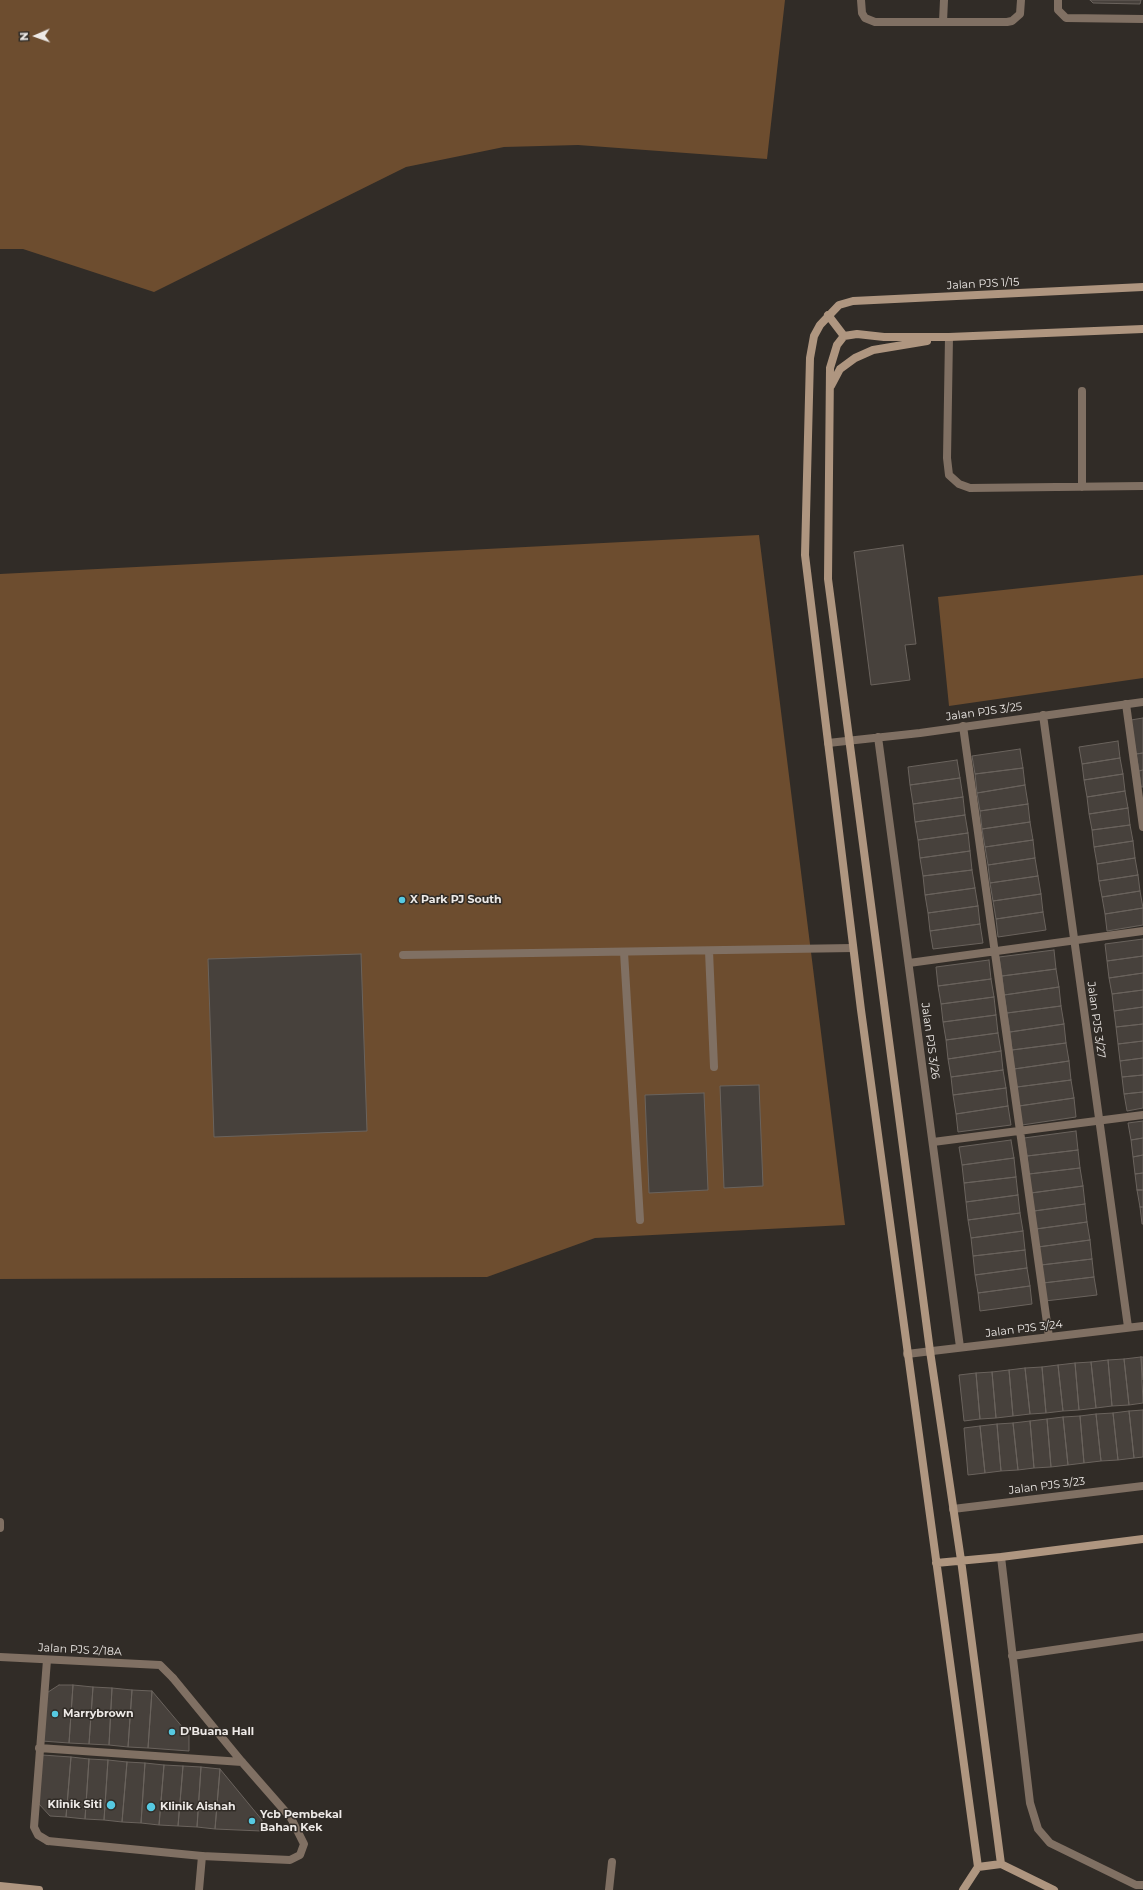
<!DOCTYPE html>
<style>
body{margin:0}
#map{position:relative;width:1143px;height:1890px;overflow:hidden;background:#312c27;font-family:Montserrat,sans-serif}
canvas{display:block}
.north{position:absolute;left:16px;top:16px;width:40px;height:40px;-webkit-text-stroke:3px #312c27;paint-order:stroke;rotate:268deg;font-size:11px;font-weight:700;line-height:16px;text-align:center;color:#ede9e6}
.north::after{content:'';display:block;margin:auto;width:14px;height:18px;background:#ede9e6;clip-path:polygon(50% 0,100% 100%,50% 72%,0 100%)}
</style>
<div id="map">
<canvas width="1143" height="1890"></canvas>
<div class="north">N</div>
</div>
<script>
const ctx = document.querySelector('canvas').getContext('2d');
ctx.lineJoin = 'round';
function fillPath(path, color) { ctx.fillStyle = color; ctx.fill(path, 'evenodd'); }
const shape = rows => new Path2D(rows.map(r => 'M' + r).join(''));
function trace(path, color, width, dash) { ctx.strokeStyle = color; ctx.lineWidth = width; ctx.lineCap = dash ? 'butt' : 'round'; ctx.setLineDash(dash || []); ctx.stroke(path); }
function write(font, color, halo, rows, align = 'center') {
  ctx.font = font + ' Montserrat,sans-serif'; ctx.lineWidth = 3; ctx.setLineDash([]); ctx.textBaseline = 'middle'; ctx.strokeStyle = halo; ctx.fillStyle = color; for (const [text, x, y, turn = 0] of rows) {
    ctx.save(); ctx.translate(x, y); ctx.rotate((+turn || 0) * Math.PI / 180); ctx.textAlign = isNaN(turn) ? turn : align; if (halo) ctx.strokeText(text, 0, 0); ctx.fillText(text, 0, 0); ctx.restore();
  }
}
fillPath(shape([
 [0,0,785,0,767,159,578,145,504,147,406,167,154,292,23,249,0,249],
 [759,535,845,1225,595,1238,487,1277,0,1279,0,574],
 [1143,575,1143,678,949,706,938,597]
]), '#6d4d2f');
const building = shape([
 [1090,0,1141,0,1140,4,1093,3,1090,0],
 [903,545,916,644,905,645,910,680,871,685,854,552,903,545],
 [1143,718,1143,753,1136,754,1131,720,1143,718],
 [1118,741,1120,758,1082,764,1079,747,1118,741],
 [1020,749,1023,768,975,774,972,756,1020,749],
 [1143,753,1143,770,1139,771,1136,754,1143,753],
 [1120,758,1123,774,1084,780,1082,764,1120,758],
 [957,760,960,778,910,785,908,767,957,760],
 [1023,768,1025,785,977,793,975,774,1023,768],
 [1143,770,1143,787,1141,787,1139,771,1143,770],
 [1123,774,1125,791,1087,797,1084,780,1123,774],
 [960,778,963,797,913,804,910,785,960,778],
 [1025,785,1028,804,980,811,977,793,1025,785],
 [1125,791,1128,808,1089,814,1087,797,1125,791],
 [963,797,965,815,915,822,913,804,963,797],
 [1028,804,1030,822,982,829,980,811,1028,804],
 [1128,808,1130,825,1092,830,1089,814,1128,808],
 [965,815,968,833,918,840,915,822,965,815],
 [1030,822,1033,840,985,847,982,829,1030,822],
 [1130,825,1133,841,1094,847,1092,830,1130,825],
 [968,833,970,851,920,858,918,840,968,833],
 [1033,840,1035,858,988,865,985,847,1033,840],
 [1133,841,1135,858,1097,864,1094,847,1133,841],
 [970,851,972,870,923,876,920,858,970,851],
 [1035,858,1038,876,990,883,988,865,1035,858],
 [1135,858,1138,875,1099,881,1097,864,1135,858],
 [972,870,975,888,925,895,923,876,972,870],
 [1138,875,1140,891,1102,897,1099,881,1138,875],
 [1038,876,1041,894,993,901,990,883,1038,876],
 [975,888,978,906,928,913,925,895,975,888],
 [1140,891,1143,908,1105,914,1102,897,1140,891],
 [1041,894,1043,912,996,919,993,901,1041,894],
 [978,906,980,924,930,931,928,913,978,906],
 [1143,908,1143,925,1107,931,1105,914,1143,908],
 [1043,912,1046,930,998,937,996,919,1043,912],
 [980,924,983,943,933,949,930,931,980,924],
 [1143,939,1143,956,1107,961,1105,944,1143,939],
 [1054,950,1056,969,1002,976,999,957,1054,950],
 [361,954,367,1131,214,1137,208,959,361,954],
 [1143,956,1143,973,1109,978,1107,961,1143,956],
 [989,960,991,979,938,986,936,967,989,960],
 [1056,969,1059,987,1004,995,1002,976,1056,969],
 [1143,973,1143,990,1112,994,1109,978,1143,973],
 [991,979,994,997,941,1004,938,986,991,979],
 [1059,987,1061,1006,1007,1013,1004,995,1059,987],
 [1143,990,1143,1007,1114,1011,1112,994,1143,990],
 [994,997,996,1015,943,1022,941,1004,994,997],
 [1061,1006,1064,1024,1010,1032,1007,1013,1061,1006],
 [1143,1007,1143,1024,1116,1027,1114,1011,1143,1007],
 [996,1015,998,1033,946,1040,943,1022,996,1015],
 [1064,1024,1066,1043,1012,1050,1010,1032,1064,1024],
 [1143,1024,1143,1041,1118,1044,1116,1027,1143,1024],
 [998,1033,1001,1051,948,1059,946,1040,998,1033],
 [1143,1041,1143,1058,1120,1061,1118,1044,1143,1041],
 [1066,1043,1069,1061,1014,1069,1012,1050,1066,1043],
 [1001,1051,1003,1070,951,1077,948,1059,1001,1051],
 [1143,1058,1143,1075,1122,1077,1120,1061,1143,1058],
 [1069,1061,1071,1080,1017,1087,1014,1069,1069,1061],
 [1003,1070,1006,1088,953,1095,951,1077,1003,1070],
 [1143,1075,1143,1092,1124,1094,1122,1077,1143,1075],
 [1071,1080,1074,1098,1019,1106,1017,1087,1071,1080],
 [759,1085,763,1186,724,1188,720,1086,759,1085],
 [1006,1088,1008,1106,956,1114,953,1095,1006,1088],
 [1143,1092,1143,1108,1127,1111,1124,1094,1143,1092],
 [704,1093,708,1190,649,1193,645,1095,704,1093],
 [1074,1098,1076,1117,1022,1125,1019,1106,1074,1098],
 [1008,1106,1011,1125,958,1132,956,1114,1008,1106],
 [1143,1121,1143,1138,1131,1140,1128,1123,1143,1121],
 [1076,1131,1078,1150,1027,1156,1024,1138,1076,1131],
 [1143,1138,1143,1155,1133,1157,1131,1140,1143,1138],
 [1011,1140,1014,1158,962,1165,959,1147,1011,1140],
 [1078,1150,1080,1168,1029,1174,1027,1156,1078,1150],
 [1143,1155,1143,1173,1135,1174,1133,1157,1143,1155],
 [1014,1158,1016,1177,964,1183,962,1165,1014,1158],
 [1080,1168,1083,1186,1031,1193,1029,1174,1080,1168],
 [1143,1173,1143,1190,1137,1190,1135,1174,1143,1173],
 [1016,1177,1018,1195,966,1202,964,1183,1016,1177],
 [1083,1186,1085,1204,1034,1211,1031,1193,1083,1186],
 [1137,1190,1143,1190,1143,1207,1140,1207,1137,1190],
 [1018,1195,1020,1213,968,1220,966,1202,1018,1195],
 [1085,1204,1087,1222,1036,1229,1034,1211,1085,1204],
 [1140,1207,1143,1207,1143,1224,1142,1224,1140,1207],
 [1020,1213,1023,1231,971,1238,968,1220,1020,1213],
 [1087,1222,1090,1240,1038,1247,1036,1229,1087,1222],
 [1023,1231,1025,1250,973,1256,971,1238,1023,1231],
 [1090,1240,1092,1259,1041,1265,1038,1247,1090,1240],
 [1025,1250,1027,1268,975,1275,973,1256,1025,1250],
 [1092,1259,1094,1277,1043,1283,1041,1265,1092,1259],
 [1027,1268,1030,1286,978,1293,975,1275,1027,1268],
 [1094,1277,1097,1295,1045,1301,1043,1283,1094,1277],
 [1030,1286,1032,1304,980,1311,978,1293,1030,1286],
 [1141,1357,1143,1403,1129,1405,1124,1359,1141,1357],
 [1141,1357,1143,1357,1143,1380,1141,1357],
 [1124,1359,1129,1405,1112,1406,1108,1360,1124,1359],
 [1108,1360,1112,1406,1096,1408,1091,1362,1108,1360],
 [1091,1362,1096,1408,1079,1410,1075,1363,1091,1362],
 [1075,1363,1079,1410,1063,1411,1058,1365,1075,1363],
 [1058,1365,1063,1411,1046,1413,1042,1367,1058,1365],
 [1042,1367,1046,1413,1030,1414,1025,1368,1042,1367],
 [1025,1368,1030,1414,1013,1416,1009,1370,1025,1368],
 [1009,1370,1013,1416,996,1418,992,1372,1009,1370],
 [992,1372,996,1418,980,1419,976,1373,992,1372],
 [976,1373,980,1419,964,1421,959,1375,976,1373],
 [1143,1410,1143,1457,1134,1458,1129,1411,1143,1410],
 [1129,1411,1134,1458,1118,1460,1113,1413,1129,1411],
 [1113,1413,1118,1460,1101,1461,1096,1414,1113,1413],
 [1096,1414,1101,1461,1084,1463,1080,1416,1096,1414],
 [1080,1416,1084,1463,1068,1465,1063,1417,1080,1416],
 [1063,1417,1068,1465,1051,1467,1047,1419,1063,1417],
 [1047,1419,1051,1467,1034,1468,1030,1421,1047,1419],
 [1030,1421,1034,1468,1018,1470,1013,1423,1030,1421],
 [1013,1423,1018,1470,1001,1471,997,1424,1013,1423],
 [997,1424,1001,1471,985,1473,980,1426,997,1424],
 [980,1426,985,1473,968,1475,964,1428,980,1426],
 [59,1685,73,1685,69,1743,42,1741,45,1694,59,1685],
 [73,1685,93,1687,89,1744,69,1743,73,1685],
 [93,1687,112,1688,109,1745,89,1744,93,1687],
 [112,1688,132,1690,128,1747,109,1745,112,1688],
 [132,1690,152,1691,148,1748,128,1747,132,1690],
 [152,1691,189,1735,189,1751,148,1748,152,1691],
 [42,1755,71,1757,66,1817,50,1816,38,1803,42,1755],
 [71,1757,89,1759,85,1819,66,1817,71,1757],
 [89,1759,108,1760,104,1820,85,1819,89,1759],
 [108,1760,127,1762,122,1822,104,1820,108,1760],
 [127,1762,145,1763,141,1823,122,1822,127,1762],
 [145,1763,164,1765,159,1825,141,1823,145,1763],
 [164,1765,183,1766,178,1826,159,1825,164,1765],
 [183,1766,201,1767,197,1827,178,1826,183,1766],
 [201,1767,220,1769,215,1829,197,1827,201,1767],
 [220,1769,262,1820,261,1831,215,1829,220,1769]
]);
fillPath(building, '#47413c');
trace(building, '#6a635d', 1);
trace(shape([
 [943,22,944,0],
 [1126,704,1143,827],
 [963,726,1049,1337],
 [709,951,714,1067],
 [624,952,640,1220],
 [403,955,853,948],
 [909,963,1143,931],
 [933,1142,1143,1115],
 [0,1522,0,1528],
 [1001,1557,1030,1803,1038,1829,1050,1843,1136,1885,1143,1885],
 [1012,1656,1143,1637],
 [47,1660,34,1827,38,1835,48,1841],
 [173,1678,242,1762,291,1818],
 [39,1748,242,1762],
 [199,1890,202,1856]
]), '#807063', 8);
trace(shape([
 [861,0,862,13,865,18,875,22,1007,22,1012,21,1020,14,1021,0],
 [1058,0,1058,10,1066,18,1143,19],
 [949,337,947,458,949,475,959,484,970,488,1143,486],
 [1082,391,1082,487],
 [1043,715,1128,1327],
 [878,737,960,1347],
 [828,743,920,733,1143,702],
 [907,1354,1143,1326],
 [953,1509,1143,1486],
 [0,1657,160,1665,173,1678],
 [48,1841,202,1856,290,1860,300,1855,304,1844,291,1818],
 [609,1890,612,1862]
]), '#807063', 8);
trace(shape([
 [828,315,844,336],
 [831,386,840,369,855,358,873,350,927,341],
 [936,1563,1001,1557,1143,1539],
 [1001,1864,961,1560,930,1351,828,579,830,368,837,345,844,336,857,334,884,337,949,337,1143,329],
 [978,1867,861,1010,805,555,810,358,814,336,820,325,839,305,853,301,1143,287],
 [0,1886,39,1890],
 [963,1890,978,1867,1001,1864,1054,1890]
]), '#af9680', 8);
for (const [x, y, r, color] of [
 [402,900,4,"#56c9e1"],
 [55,1714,4,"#56c9e1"],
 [172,1732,4,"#56c9e1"],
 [111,1805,5,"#56c9e1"],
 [151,1807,5,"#56c9e1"],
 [252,1821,4,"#56c9e1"]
]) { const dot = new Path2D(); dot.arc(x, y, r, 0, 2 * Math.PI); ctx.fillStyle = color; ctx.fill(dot); trace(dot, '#312c27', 1.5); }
write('11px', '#ede9e6', '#312c27', [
 ["Jalan PJS 1/15",983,284,-3],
 ["Jalan PJS 3/25",984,712,-8],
 ["Jalan PJS 3/27",1096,1020,82],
 ["Jalan PJS 3/26",930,1041,82],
 ["Jalan PJS 3/24",1024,1329,-7],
 ["Jalan PJS 3/23",1047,1486,-7],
 ["Jalan PJS 2/18A",80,1650,3]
]);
write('bold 11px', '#ede9e6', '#312c27', [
 ["X Park PJ South",410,900],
 ["Marrybrown",63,1714],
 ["D'Buana Hall",180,1732],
 ["Klinik Siti",102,1805,"right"],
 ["Klinik Aishah",160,1807],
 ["Ycb Pembekal",260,1815],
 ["Bahan Kek",260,1828]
], 'left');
</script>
